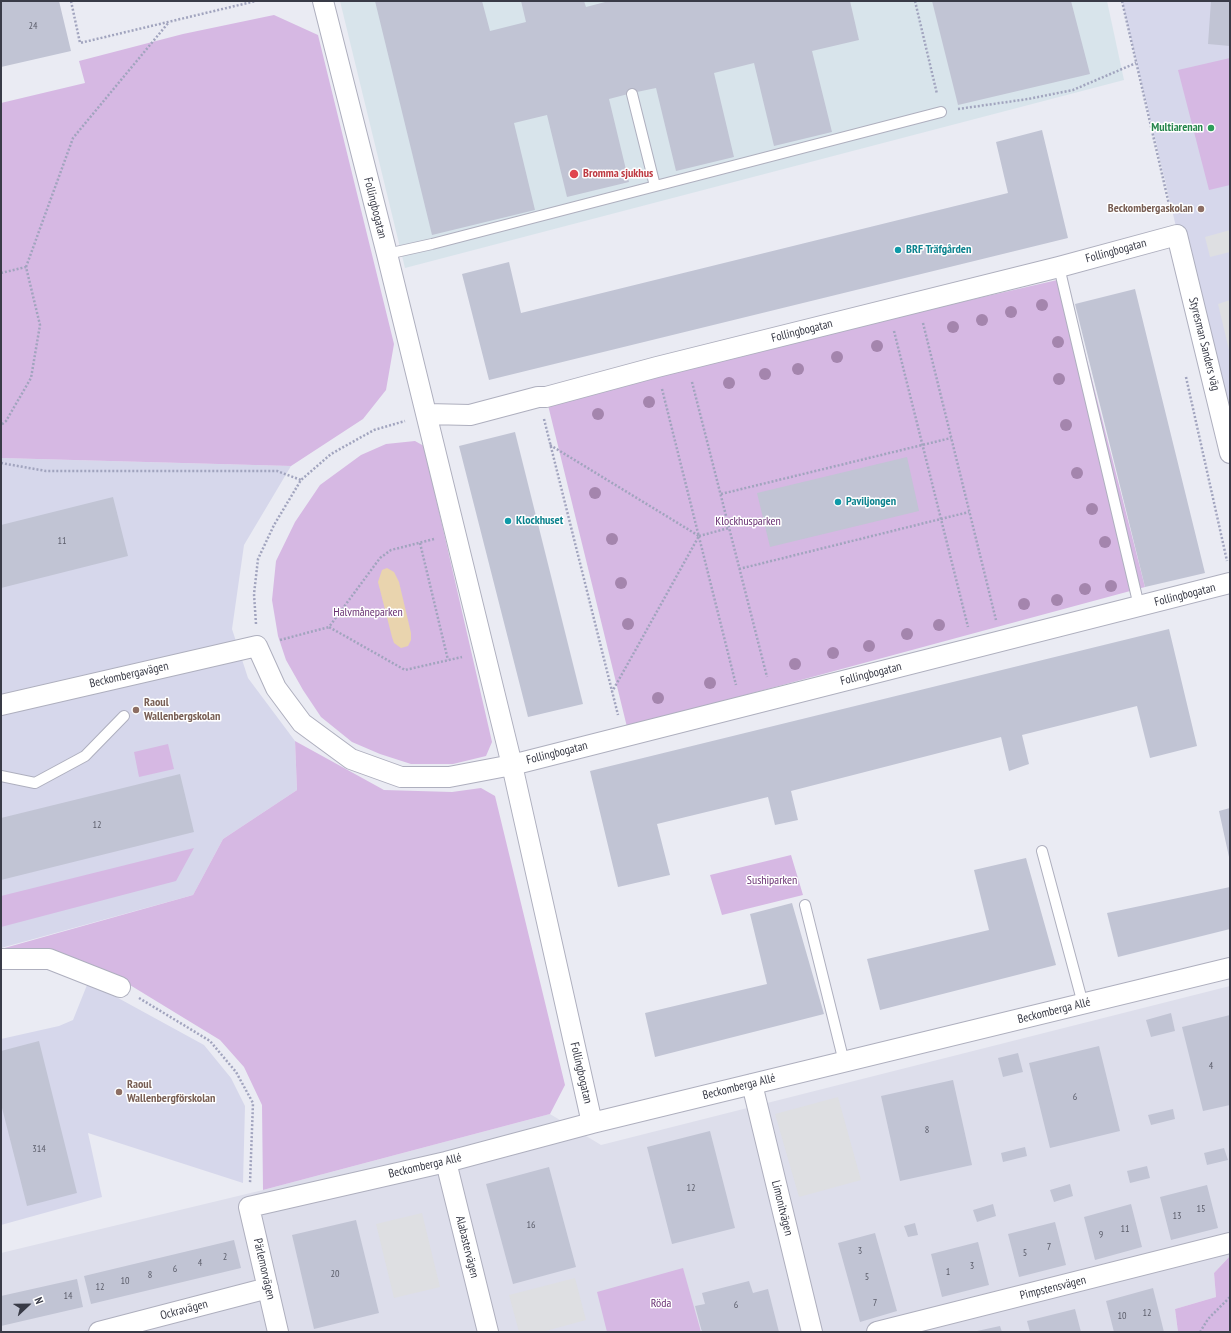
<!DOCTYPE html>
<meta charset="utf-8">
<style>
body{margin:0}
#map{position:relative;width:1231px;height:1333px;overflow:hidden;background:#eaebf3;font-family:"PT Sans Narrow",sans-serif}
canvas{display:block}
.frame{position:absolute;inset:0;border:2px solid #393b47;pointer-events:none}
.north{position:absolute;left:8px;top:1285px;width:40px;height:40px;-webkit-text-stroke:3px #fff;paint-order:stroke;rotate:68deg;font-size:11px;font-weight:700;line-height:16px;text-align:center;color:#393b47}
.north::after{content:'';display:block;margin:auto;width:14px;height:18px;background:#393b47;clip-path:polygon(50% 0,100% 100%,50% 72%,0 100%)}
</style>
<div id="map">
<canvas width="1231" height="1333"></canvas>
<div class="frame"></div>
<div class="north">N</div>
</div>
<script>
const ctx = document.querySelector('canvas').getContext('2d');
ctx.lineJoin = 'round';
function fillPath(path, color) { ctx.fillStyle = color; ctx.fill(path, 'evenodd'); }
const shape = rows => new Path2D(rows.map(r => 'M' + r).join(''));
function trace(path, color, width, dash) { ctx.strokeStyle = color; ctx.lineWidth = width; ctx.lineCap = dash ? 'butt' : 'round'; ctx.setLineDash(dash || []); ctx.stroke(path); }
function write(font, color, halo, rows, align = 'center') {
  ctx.font = font + ' "PT Sans Narrow",sans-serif'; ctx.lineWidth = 3; ctx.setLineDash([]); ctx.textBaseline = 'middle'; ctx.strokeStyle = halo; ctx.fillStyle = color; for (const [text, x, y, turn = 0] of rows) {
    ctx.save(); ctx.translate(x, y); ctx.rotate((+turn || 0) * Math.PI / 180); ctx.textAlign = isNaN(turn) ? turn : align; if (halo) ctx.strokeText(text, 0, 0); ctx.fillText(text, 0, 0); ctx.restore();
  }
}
fillPath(shape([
 [1230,986,1230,1256,1214,1273,1216,1297,1175,1309,1178,1332,1,1332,1,1253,263,1190,550,1114,601,1145]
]), '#dddeeb');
fillPath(shape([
 [1122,1,1230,1,1230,417,1222,419],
 [1,458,291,466,244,545,232,629,248,678,295,741,297,790,223,839,193,895,1,948],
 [87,985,98,987,204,1045,231,1078,245,1106,243,1183,88,1133,102,1197,1,1225,1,1039,59,1026,73,1020]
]), '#d6d7eb');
fillPath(shape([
 [340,1,1107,1,1124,80,405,268]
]), '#d8e4eb');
fillPath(shape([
 [274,15,318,35,394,344,386,390,363,419,291,466,1,458,1,103,85,83,79,61,183,34],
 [1230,58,1230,185,1209,190,1178,70],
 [1066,278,1145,587,627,727,546,397],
 [415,441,424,446,492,742,486,756,453,764,411,764,380,754,352,742,321,717,303,690,286,660,278,636,272,600,276,561,295,522,320,485,361,455,386,444],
 [295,741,384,790,452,792,481,788,495,796,565,1085,550,1114,263,1190,262,1105,244,1067,220,1040,125,982,49,951,1,949,193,895,223,839,297,790],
 [168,744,174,769,139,777,134,752],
 [194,848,176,881,1,927,1,896],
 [791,855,803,895,722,915,710,875],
 [1230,1256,1230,1332,1178,1332,1175,1309,1216,1297,1214,1273],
 [683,1268,701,1332,607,1332,597,1292]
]), '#d6b8e3');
fillPath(shape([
 [1230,230,1230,252,1210,257,1205,237],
 [1230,300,1230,354,1218,304],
 [838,1097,861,1180,799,1197,775,1114],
 [422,1213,440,1287,394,1298,376,1224],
 [575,1278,586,1320,542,1332,519,1332,509,1295]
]), '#dedfe2');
fillPath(shape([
 [387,568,394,572,399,582,411,633,411,640,408,646,401,648,394,643,392,637,378,582,382,570]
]), '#e9d4ae');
fillPath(shape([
 [1,1,59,1,71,51,1,67],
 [375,1,482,1,490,31,526,22,521,1,584,1,586,7,609,1,850,1,859,40,812,51,832,132,774,146,754,63,714,73,734,157,676,171,656,88,632,93,609,99,629,182,567,197,547,115,514,123,535,210,432,235],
 [932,1,1071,1,1090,74,958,105],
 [1211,1,1230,1,1230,46,1208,44],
 [1042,130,1068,238,489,380,462,274,509,262,521,313,1008,193,996,142],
 [1135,289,1205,573,1145,587,1075,304],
 [515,432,583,704,528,717,459,446],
 [907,457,919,511,770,547,757,493],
 [113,497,128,556,1,588,1,525],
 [1169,629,1197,746,1150,758,1137,706,1022,735,1029,764,1009,771,1001,737,791,791,798,820,775,825,768,797,657,824,670,875,618,887,590,771],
 [180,774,194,832,1,880,1,818],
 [1230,808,1230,857,1229,857,1219,811],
 [1026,858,1056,965,880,1010,867,959,989,930,974,870],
 [1230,887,1230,929,1118,957,1107,913],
 [792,903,824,1014,655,1057,645,1013,767,984,750,914],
 [1171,1013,1175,1031,1151,1037,1146,1020],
 [1230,1015,1230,1105,1203,1111,1182,1027],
 [39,1041,77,1193,27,1206,1,1104,1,1051],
 [1099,1046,1120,1131,1050,1148,1029,1063],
 [1018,1053,1023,1072,1003,1077,998,1058],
 [953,1080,972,1165,900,1181,881,1096],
 [1173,1109,1175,1119,1151,1125,1148,1115],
 [710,1131,735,1228,672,1244,647,1147],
 [1025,1147,1027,1156,1003,1162,1001,1153],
 [1224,1148,1228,1160,1207,1165,1204,1153],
 [1147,1166,1150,1178,1130,1183,1127,1171],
 [549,1167,576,1267,513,1284,486,1184],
 [1070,1184,1073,1196,1054,1202,1050,1190],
 [1207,1185,1218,1228,1171,1240,1160,1197],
 [993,1204,996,1216,977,1222,973,1210],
 [1131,1204,1142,1247,1095,1260,1084,1217],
 [356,1220,379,1313,314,1329,292,1235],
 [1055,1222,1066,1265,1019,1277,1008,1234],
 [915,1223,918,1235,908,1237,904,1226],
 [875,1233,897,1311,860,1322,838,1243],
 [234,1240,241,1268,91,1304,84,1276],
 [978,1242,989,1285,942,1297,931,1254],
 [77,1279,83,1307,1,1326,1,1296],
 [749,1281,753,1293,768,1289,779,1332,702,1332,695,1306,705,1304,702,1293],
 [1153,1288,1164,1332,1114,1332,1106,1301],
 [1075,1309,1081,1332,1030,1332,1027,1321],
 [1000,1326,1002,1332,977,1332,977,1331]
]), '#c1c4d4');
const lane = shape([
 [632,94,655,186],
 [387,254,432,244,941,112],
 [1059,267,1139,606],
 [1,776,35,783,85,756,124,716],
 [1042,851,1083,1004],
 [805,905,844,1062]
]);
const street = shape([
 [323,1,387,254,512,765,592,1123],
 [427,414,470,415,538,397,546,397,657,367,1059,267,1177,235,1230,453],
 [1,705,257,646,276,688,302,723,351,759,401,777,449,777,512,765,1230,583],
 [1,959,49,959,120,987],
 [752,1084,812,1332],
 [446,1162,488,1332],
 [99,1332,268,1288],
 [278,1332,249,1207,446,1162,592,1123,1230,968],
 [877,1332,1230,1243]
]);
trace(lane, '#aeafbe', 12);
trace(street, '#aeafbe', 22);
trace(shape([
 [71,1,80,43,256,1],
 [915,1,937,94],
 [1122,1,1171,213],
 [958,109,1028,99,1073,90,1136,63],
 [26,267,73,138,169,22],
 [1,273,26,267,40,325,31,378,6,421,1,425],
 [923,323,996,620],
 [894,331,968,627],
 [1186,377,1227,561],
 [692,382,767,677],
 [662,389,736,685],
 [544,419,618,715],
 [550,445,699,536,612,692],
 [1,463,46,471,277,471,301,480],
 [721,494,951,438],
 [699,536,729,528],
 [434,539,391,550,380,558,329,627,405,670,462,657],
 [420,543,448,660],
 [739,569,969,512],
 [256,624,254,594,258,559,274,525,301,480,331,454,374,430,405,421],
 [280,640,329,627],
 [139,998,210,1041,236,1072,253,1103,250,1183],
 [1200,1332,1208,1319,1230,1297]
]), '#a1a4be', 2.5, [2, 2]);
trace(lane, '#fff', 10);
trace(street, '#fff', 20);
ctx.fillStyle = '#a485ad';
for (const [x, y] of [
 [1042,305],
 [1011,312],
 [982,320],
 [953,327],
 [1058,342],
 [877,346],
 [837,357],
 [798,369],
 [765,374],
 [1059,379],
 [729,383],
 [649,402],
 [598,414],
 [1066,425],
 [1077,473],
 [595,493],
 [1092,509],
 [612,539],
 [1105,542],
 [621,583],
 [1111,586],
 [1085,589],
 [1057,600],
 [1024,604],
 [628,624],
 [939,625],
 [907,634],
 [869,646],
 [833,653],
 [795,664],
 [710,683],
 [658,698]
]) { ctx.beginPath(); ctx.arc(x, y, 6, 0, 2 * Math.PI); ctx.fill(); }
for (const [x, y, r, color] of [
 [1211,128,4,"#2e9e5b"],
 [574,174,5,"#e0444e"],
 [1201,209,4,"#8d6e63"],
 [898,250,4,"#0f9aa8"],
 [838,502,4,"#0f9aa8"],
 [508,521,4,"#0f9aa8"],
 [136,710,4,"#8d6e63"],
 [119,1092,4,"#8d6e63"]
]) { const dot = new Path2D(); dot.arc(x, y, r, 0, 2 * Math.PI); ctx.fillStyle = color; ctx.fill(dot); trace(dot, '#fff', 1.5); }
write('10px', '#5b5d6a', null, [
 ["24",33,26],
 ["11",62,541],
 ["12",97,825],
 ["4",1211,1066],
 ["6",1075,1097],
 ["8",927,1130],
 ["314",39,1149],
 ["12",691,1188],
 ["15",1201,1209],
 ["13",1177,1216],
 ["16",531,1225],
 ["11",1125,1229],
 ["9",1101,1235],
 ["7",1049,1247],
 ["3",860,1251],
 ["5",1025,1253],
 ["2",225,1257],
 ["4",200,1263],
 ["3",972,1266],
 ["6",175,1269],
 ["1",948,1272],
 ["20",335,1274],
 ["8",150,1275],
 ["5",867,1277],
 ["10",125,1281],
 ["12",100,1287],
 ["14",68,1296],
 ["7",875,1303],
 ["6",736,1305],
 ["12",1147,1313],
 ["10",1122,1316]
]);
write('bold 12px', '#27864d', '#fff', [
 ["Multiarenan",1203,128]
], 'right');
write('bold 12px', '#be3a42', '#fff', [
 ["Bromma sjukhus",583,174]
], 'left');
write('12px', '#393b47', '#fff', [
 ["Follingbogatan",375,208,76],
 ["Follingbogatan",1116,251,-15],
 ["Follingbogatan",802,331,-14],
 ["Styresman Sanders väg",1204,344,76],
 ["Follingbogatan",1185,595,-14],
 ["Follingbogatan",871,674,-14],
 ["Beckombergavägen",129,675,-13],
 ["Follingbogatan",557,753,-14],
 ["Beckomberga Allé",1054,1011,-14],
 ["Follingbogatan",581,1073,77],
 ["Beckomberga Allé",739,1087,-14],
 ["Beckomberga Allé",425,1166,-13],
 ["Limonitvägen",782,1208,76],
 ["Alabastervägen",467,1247,76],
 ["Pärlemorvägen",264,1269,77],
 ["Pimpstensvägen",1053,1288,-14],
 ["Ockravägen",184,1310,-15]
]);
write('bold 12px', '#785e54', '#fff', [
 ["Beckombergaskolan",1193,209,"right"],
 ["Raoul",144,703],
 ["Wallenbergskolan",144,717],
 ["Raoul",127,1085],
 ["Wallenbergförskolan",127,1099]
], 'left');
write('bold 12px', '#0d838f', '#fff', [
 ["BRF Träfgården",906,250],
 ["Paviljongen",846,502],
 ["Klockhuset",516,521]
], 'left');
write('12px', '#6a3273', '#fff', [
 ["Klockhusparken",748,522],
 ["Halvmåneparken",368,613],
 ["Sushiparken",772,881],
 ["Röda",661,1304]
]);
</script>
